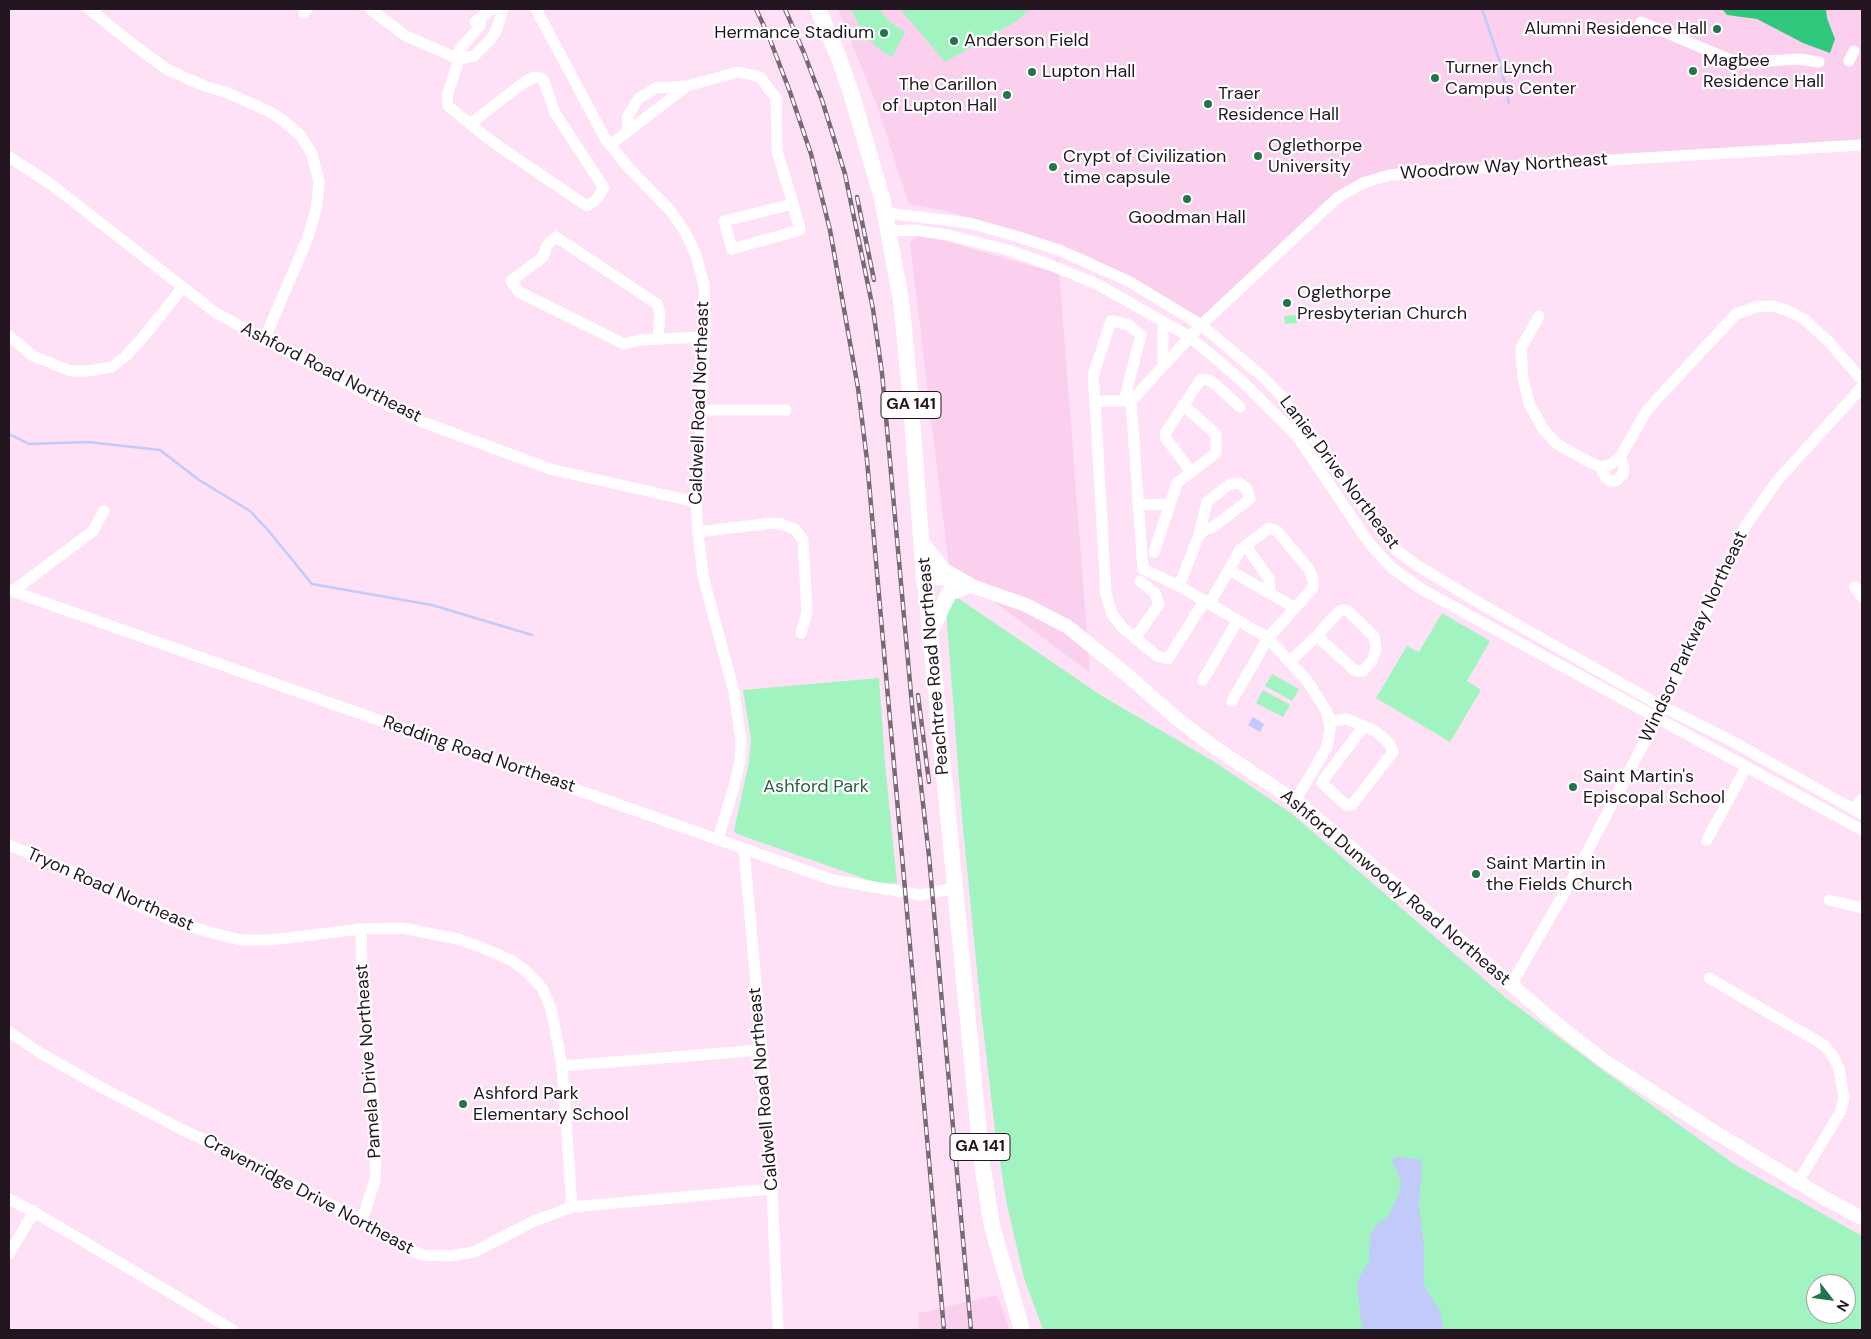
<!DOCTYPE html>
<style>
body{margin:0}
#map{position:relative;width:1871px;height:1339px;overflow:hidden;background:#fee1f6;font-family:"DM Sans",sans-serif}
canvas{display:block}
.frame{position:absolute;inset:0;border:10px solid #231620;pointer-events:none}
.north{position:absolute;left:1806px;top:1274px;width:50px;height:50px;box-sizing:border-box;background:#fff;border:1px solid #a7a2a6;border-radius:50%;rotate:120deg;font-size:14px;font-weight:700;line-height:20px;text-align:center;color:#231620}
.north::after{content:'';display:block;margin:auto;width:18px;height:22px;background:#1e7649;clip-path:polygon(50% 0,100% 100%,50% 72%,0 100%)}
</style>
<div id="map">
<canvas width="1871" height="1339"></canvas>
<div class="frame"></div>
<div class="north">N</div>
</div>
<script>
const ctx = document.querySelector('canvas').getContext('2d');
ctx.lineJoin = 'round';
function fillPath(path, color) { ctx.fillStyle = color; ctx.fill(path, 'evenodd'); }
const shape = rows => new Path2D(rows.map(r => 'M' + r).join(''));
function trace(path, color, width, dash) { ctx.strokeStyle = color; ctx.lineWidth = width; ctx.lineCap = dash ? 'butt' : 'round'; ctx.setLineDash(dash || []); ctx.stroke(path); }
function write(font, color, halo, rows, align = 'center') {
  ctx.font = font + ' "DM Sans",sans-serif'; ctx.lineWidth = 4.5; ctx.setLineDash([]); ctx.textBaseline = 'middle'; ctx.strokeStyle = halo; ctx.fillStyle = color; for (const [text, x, y, turn = 0] of rows) {
    ctx.save(); ctx.translate(x, y); ctx.rotate((+turn || 0) * Math.PI / 180); ctx.textAlign = isNaN(turn) ? turn : align; if (halo) ctx.strokeText(text, 0, 0); ctx.fillText(text, 0, 0); ctx.restore();
  }
}
fillPath(shape([
 [838,9,1862,9,1862,142,1383,171,1367,176,1200,319,1133,278,1084,254,996,225,938,209,909,204,876,103],
 [920,234,1053,272,1058,255,1090,673,949,568,910,243],
 [997,1295,1010,1330,918,1330,919,1313]
]), '#fbd0ef');
fillPath(shape([
 [851,9,879,9,891,23,905,32,892,57,880,50,863,34],
 [900,9,1030,9,1017,21,945,62],
 [1296,315,1297,323,1285,324,1284,316],
 [949,592,1102,696,1213,761,1292,814,1506,998,1600,1068,1734,1164,1862,1236,1862,1330,1043,1330,1024,1278,1007,1205,996,1139,981,1010,962,818,945,597],
 [1816,1284,1846,1284,1846,1314,1816,1314],
 [1442,613,1490,641,1467,681,1481,690,1450,742,1376,698,1407,646,1419,652],
 [1272,674,1299,689,1292,701,1265,686],
 [879,678,885,763,897,883,880,884,737,834,734,831,749,762,751,739,743,690],
 [1263,690,1290,705,1283,717,1256,703]
]), '#a1f4c0');
fillPath(shape([
 [1722,9,1826,9,1827,18,1835,39,1830,53,1803,43,1757,19,1727,15]
]), '#2fc87d');
fillPath(shape([
 [1253,717,1264,724,1260,732,1248,725],
 [1396,1157,1420,1159,1422,1165,1419,1204,1424,1245,1424,1286,1440,1311,1444,1330,1364,1330,1361,1321,1357,1284,1361,1274,1369,1262,1370,1236,1377,1224,1388,1216,1399,1194,1401,1181,1392,1160]
]), '#c1caf9');
trace(shape([
 [1482,9,1499,59,1509,103],
 [9,434,29,444,88,442,160,450,199,480,250,511,267,529,312,584,432,605,532,635]
]), '#c1caf9', 2.5);
trace(shape([
 [89,9,139,49,168,70,207,87,228,93,268,111,280,118,300,135,312,154,319,182,316,210,307,240,264,340],
 [370,9,406,36,459,59,474,56,491,39,496,31,503,9],
 [536,9,606,140,628,167,670,210,685,232,696,255,704,285,706,318,696,502,698,532,703,576,734,692,741,740,740,761,734,787,718,839],
 [304,13,307,9],
 [475,22,492,9],
 [1641,22,1738,63,1799,59,1819,62],
 [1849,61,1854,51],
 [470,124,523,83,535,77,543,79,555,113,604,188,596,200,587,206,494,143,470,124,448,106,447,96,459,59,460,49,480,26,481,18],
 [627,132,628,116,639,98,656,88,687,86,738,72,760,77,776,98,777,151,793,204,800,230,732,249,724,221,793,204],
 [610,145,687,86],
 [9,157,48,182,216,313,364,393,423,422,550,469,696,502],
 [886,213,969,223,1019,237,1059,250,1130,282,1201,325,1263,377,1283,398,1396,550,1415,564,1481,604,1663,707,1728,739,1862,814],
 [889,231,914,230,948,235,1008,250,1048,264,1099,285,1190,337,1241,380,1297,436,1369,543,1392,568,1423,590,1862,830],
 [1539,316,1521,348,1523,378,1529,403,1543,429,1557,444,1587,461,1600,467,1610,465,1620,457,1647,410,1736,314,1756,307,1774,306,1791,312,1804,319,1828,341,1862,380],
 [9,336,33,356,71,371,88,371,112,367,126,356,144,336,183,287],
 [658,339,660,313,657,304,556,237,547,245,543,257,511,281,519,292,624,344,640,340,705,337],
 [1163,366,1163,331,1166,323],
 [1095,401,1106,594,1112,614,1122,627,1135,638,1157,656,1168,659,1205,600],
 [1124,401,1141,335,1127,324,1111,321,1093,376,1095,401,1131,401],
 [700,410,786,410],
 [1600,467,1606,478,1611,481,1616,481,1623,474,1624,468,1620,457],
 [1191,472,1165,437,1166,432,1201,379,1208,380,1214,383,1240,407],
 [1170,504,1177,483,1216,453,1216,434,1183,405],
 [1138,505,1170,504,1154,552],
 [698,532,772,523,782,524,796,530,803,540,807,612,801,633],
 [1246,546,1269,579,1270,593],
 [1229,570,1295,608],
 [1179,586,1199,535,1207,528,1212,528,1250,499,1247,489,1239,483,1230,484,1207,502,1199,535],
 [1855,587,1862,597],
 [9,590,833,880,921,895,955,888],
 [13,591,93,531,104,511],
 [1210,603,1240,550,1269,528,1277,531,1308,568,1313,579,1313,588,1268,638,1232,701],
 [1135,638,1159,604,1155,593,1140,581],
 [1289,662,1314,639,1339,611,1343,610,1348,611,1374,636,1376,649,1372,661,1363,671,1358,671,1354,670,1317,636],
 [1203,680,1238,620],
 [1333,721,1347,719,1361,725,1364,726,1375,731,1389,743,1393,752,1352,805,1346,805,1322,783,1324,779,1364,726],
 [1295,801,1327,747,1330,729,1327,712,1308,682,1268,638,1179,586,1143,569,1131,401,1201,325,1337,198,1363,183,1390,175,1426,171,1862,145],
 [1854,809,1862,799],
 [1707,840,1746,767],
 [9,845,62,867,142,907,179,923,213,933,241,940,270,940,361,929,402,928,458,939,483,948,511,960,527,972,542,988,551,1008,562,1066,572,1207],
 [744,849,762,1050,772,1189,778,1330],
 [1829,900,1862,908],
 [361,929,362,976,376,1124,376,1151,375,1180,362,1221],
 [1709,978,1824,1045,1833,1056,1839,1069,1844,1098,1841,1111,1798,1182],
 [1511,985,1578,869,1663,707,1746,525,1777,481,1862,387],
 [9,1032,42,1054,99,1086,181,1129,247,1160,362,1221,405,1248,423,1255,449,1256,474,1252,534,1221,572,1207,772,1189],
 [562,1066,762,1050],
 [9,1199,34,1212,233,1330],
 [9,1254,34,1212]
]), '#fff', 11);
trace(shape([
 [924,579,944,578,969,585,1026,605,1068,627,1126,674,1175,717,1211,745,1295,801,1315,817,1563,1029,1606,1062,1713,1131,1826,1199,1862,1218]
]), '#fff', 14);
trace(shape([
 [818,9,839,58,852,96,882,198,901,300,910,391,924,579,926,589,982,1164,992,1226,1022,1330],
 [923,545,944,571,969,585],
 [931,630,949,593,969,585]
]), '#fff', 16);
const rail = shape([
 [756,9,769,37,790,92,811,154,830,230,858,388,867,460,944,1330],
 [785,9,804,53,822,100,845,174,873,309,882,373,913,716,929,856,971,1330],
 [857,197,874,280],
 [918,695,929,782]
]);
trace(rail, '#7b6876', 4.5);
trace(rail, '#fff', 2.5, [8]);
for (const [x, y, r, color] of [
 [1717,29,5,"#1e7649"],
 [884,33,5,"#1e7649"],
 [954,41,5,"#1e7649"],
 [1693,71,5,"#1e7649"],
 [1032,72,5,"#1e7649"],
 [1435,78,5,"#1e7649"],
 [1007,95,5,"#1e7649"],
 [1208,104,5,"#1e7649"],
 [1258,156,5,"#1e7649"],
 [1053,167,5,"#1e7649"],
 [1187,199,5,"#1e7649"],
 [1287,303,5,"#1e7649"],
 [1573,787,5,"#1e7649"],
 [1476,874,5,"#1e7649"],
 [463,1104,5,"#1e7649"]
]) { const dot = new Path2D(); dot.arc(x, y, r, 0, 2 * Math.PI); ctx.fillStyle = color; ctx.fill(dot); trace(dot, '#fff', 2); }
for (const [x, y, w] of [
 [911,405,60],
 [980,1147,60]
]) { const box = new Path2D(); box.roundRect(x - w / 2, y - 13.5, w, 27, 4); ctx.fillStyle = '#fff'; ctx.fill(box); trace(box, '#231620', 1); }
write('bold 16px', '#231620', null, [
 ["GA 141",911,405],
 ["GA 141",980,1147]
]);
write('18px', '#231620', '#fff', [
 ["Alumni Residence Hall",1707,29,"right"],
 ["Hermance Stadium",874,33,"right"],
 ["Anderson Field",964,41],
 ["Magbee",1703,61],
 ["Residence Hall",1703,82],
 ["Turner Lynch",1445,68],
 ["Campus Center",1445,89],
 ["Lupton Hall",1042,72],
 ["The Carillon",997,85,"right"],
 ["of Lupton Hall",997,106,"right"],
 ["Traer",1218,94],
 ["Residence Hall",1218,115],
 ["Oglethorpe",1268,146],
 ["University",1268,167],
 ["Crypt of Civilization",1063,157],
 ["time capsule",1063,178],
 ["Goodman Hall",1187,218,"center"],
 ["Oglethorpe",1297,293],
 ["Presbyterian Church",1297,314],
 ["Saint Martin's",1583,777],
 ["Episcopal School",1583,798],
 ["Saint Martin in",1486,864],
 ["the Fields Church",1486,885],
 ["Ashford Park",473,1094],
 ["Elementary School",473,1115]
], 'left');
write('18px', '#231620', '#fff', [
 ["Woodrow Way Northeast",1504,167,-4],
 ["Ashford Road Northeast",331,373,27],
 ["Caldwell Road Northeast",700,403,-88],
 ["Lanier Drive Northeast",1339,473,53],
 ["Windsor Parkway Northeast",1694,637,-65],
 ["Peachtree Road Northeast",934,666,-95],
 ["Redding Road Northeast",479,755,19],
 ["Ashford Dunwoody Road Northeast",1395,888,40],
 ["Tryon Road Northeast",110,890,24],
 ["Pamela Drive Northeast",369,1061,-94],
 ["Caldwell Road Northeast",764,1089,-95],
 ["Cravenridge Drive Northeast",308,1195,28]
]);
write('18px', '#2b6142', '#fff', [
 ["Ashford Park",816,787]
]);
</script>
